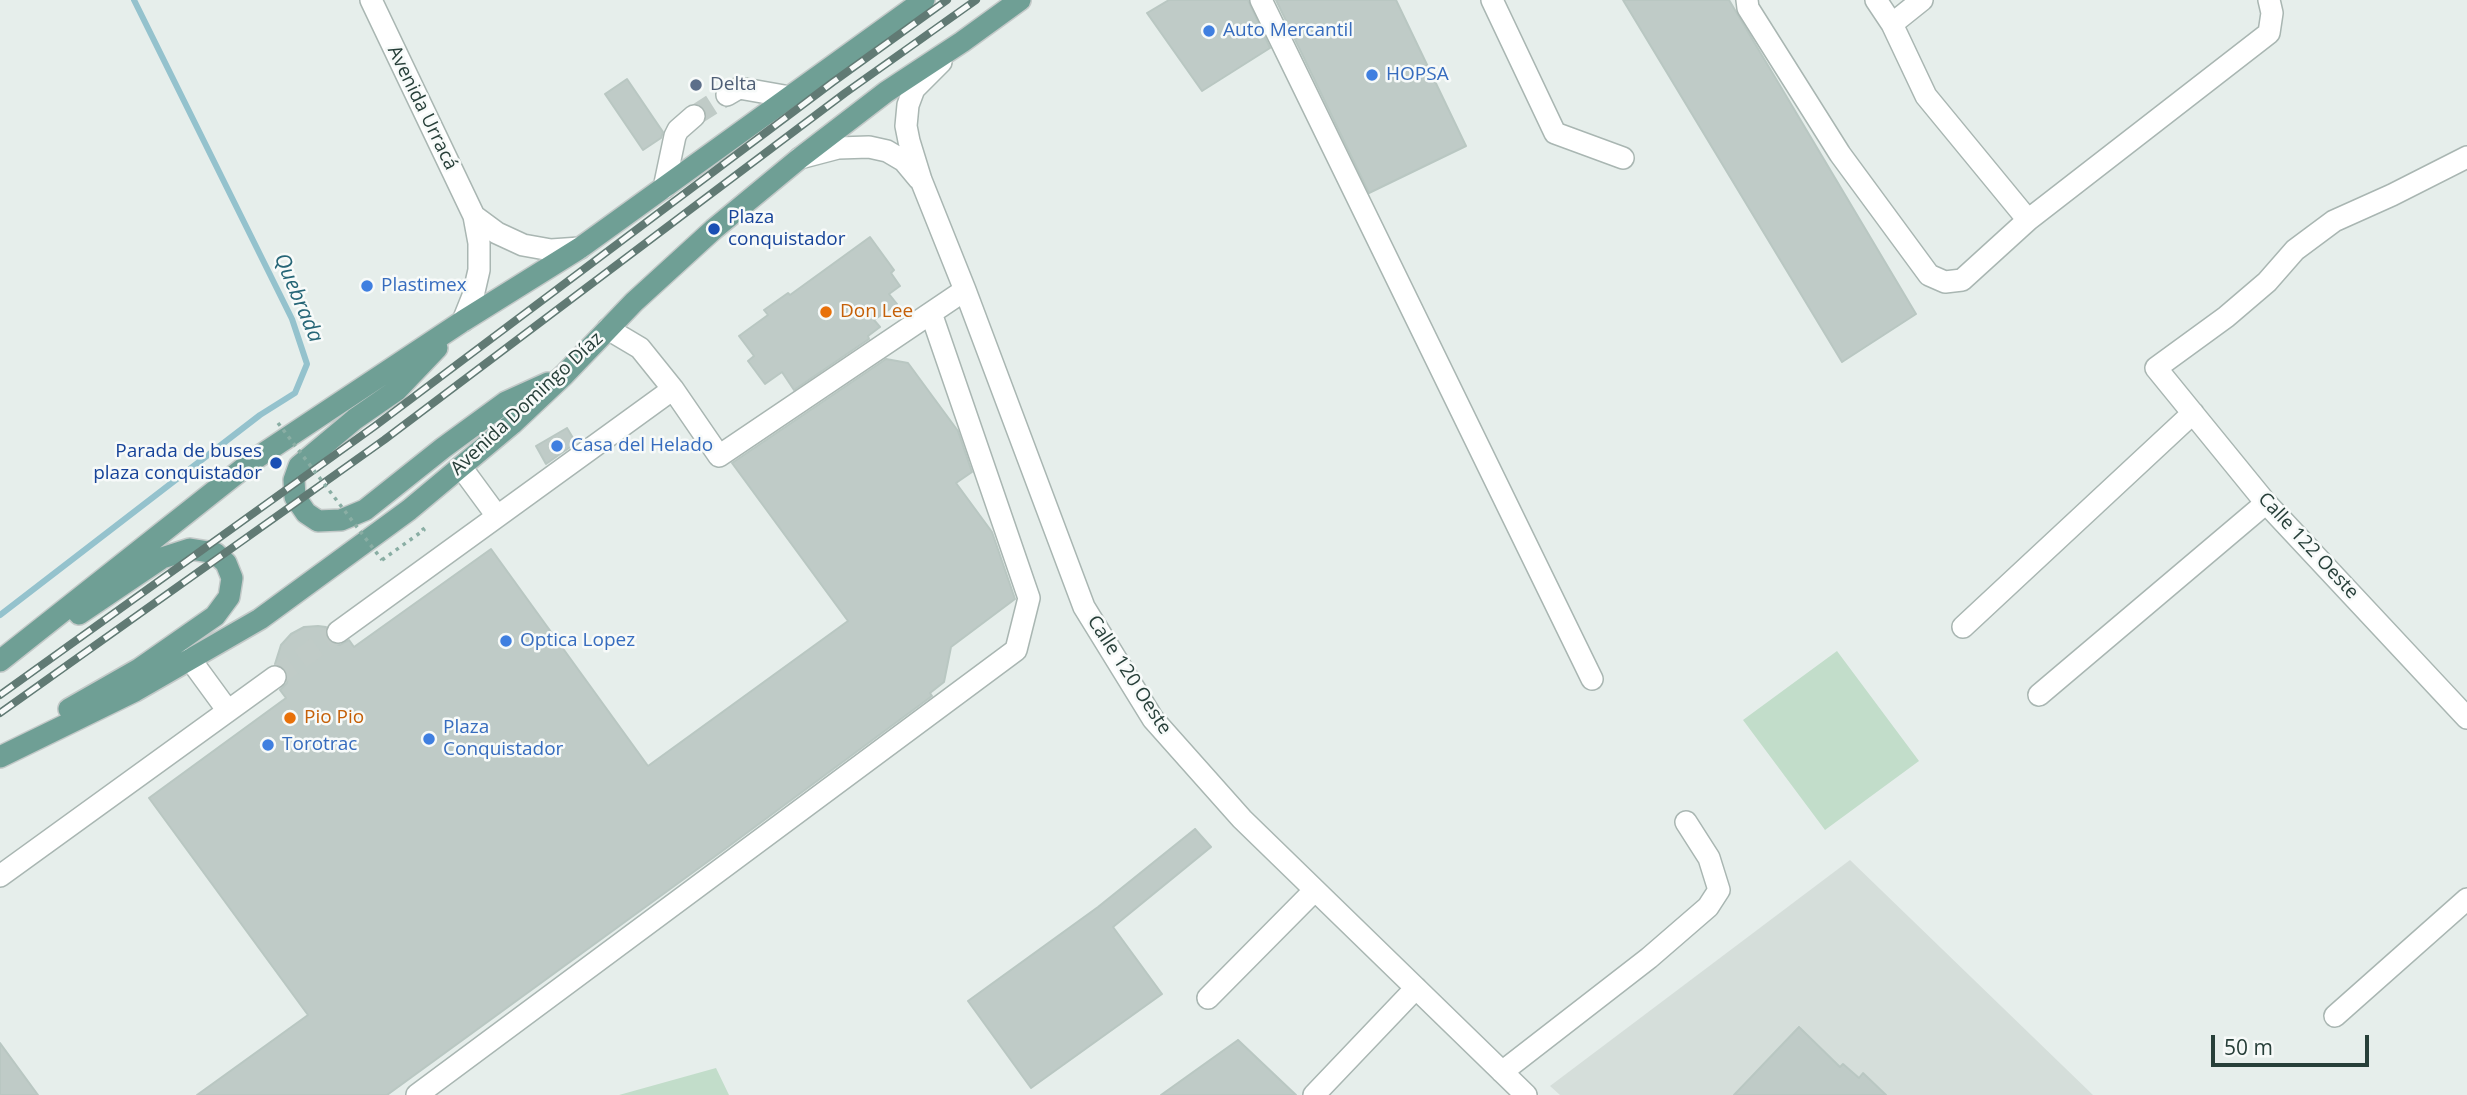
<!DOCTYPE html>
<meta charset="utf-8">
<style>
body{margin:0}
#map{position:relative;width:2467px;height:1095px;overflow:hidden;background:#e6eeeb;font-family:"Open Sans",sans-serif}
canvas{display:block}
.scale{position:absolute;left:2211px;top:1035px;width:158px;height:32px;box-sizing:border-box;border:4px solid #273f39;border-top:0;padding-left:9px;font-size:21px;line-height:24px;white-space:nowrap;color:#273f39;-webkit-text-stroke:5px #f7faf9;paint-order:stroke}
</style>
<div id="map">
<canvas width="2467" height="1095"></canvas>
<div class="scale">50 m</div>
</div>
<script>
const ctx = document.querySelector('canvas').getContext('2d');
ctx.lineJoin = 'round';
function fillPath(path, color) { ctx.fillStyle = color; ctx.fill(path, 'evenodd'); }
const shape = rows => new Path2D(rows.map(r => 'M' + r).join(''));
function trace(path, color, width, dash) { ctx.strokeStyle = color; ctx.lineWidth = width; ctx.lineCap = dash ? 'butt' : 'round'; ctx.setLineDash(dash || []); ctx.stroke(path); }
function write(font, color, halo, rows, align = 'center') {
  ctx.font = font + ' "Open Sans",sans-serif'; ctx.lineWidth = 5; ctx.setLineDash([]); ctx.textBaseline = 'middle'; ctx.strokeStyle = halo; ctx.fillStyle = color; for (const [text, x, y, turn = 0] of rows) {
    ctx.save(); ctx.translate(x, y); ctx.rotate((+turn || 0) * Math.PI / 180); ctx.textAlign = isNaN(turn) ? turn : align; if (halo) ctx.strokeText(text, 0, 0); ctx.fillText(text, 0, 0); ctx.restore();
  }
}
fillPath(shape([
 [1850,860,2093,1095,1560,1095,1550,1086]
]), '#d5deda');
fillPath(shape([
 [1837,651,1919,761,1825,830,1743,720],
 [716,1068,729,1095,619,1095]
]), '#c2ddca');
trace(shape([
 [0,615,260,415,295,393,307,364,292,319,134,0]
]), '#94c2cd', 6);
const building = shape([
 [1169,0,1248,0,1270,48,1202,91,1147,13,1169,0],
 [1276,0,1396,0,1466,146,1369,193,1276,0],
 [1623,0,1729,0,1916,314,1842,362,1623,0],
 [627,79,663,132,661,138,643,150,605,94,627,79],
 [870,237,894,270,891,273,900,286,889,294,897,304,874,320,880,327,868,336,869,339,794,390,782,372,765,384,748,361,754,356,739,336,768,315,764,310,788,293,790,295,870,237],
 [886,359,908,363,958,431,972,472,956,483,992,532,1015,599,951,647,944,682,930,693,932,696,721,852,387,1095,197,1095,308,1015,149,798,286,698,280,690,287,683,288,675,285,669,275,664,281,645,291,634,304,627,318,626,326,627,325,634,332,644,340,645,349,640,354,647,491,549,648,766,848,621,732,463,886,359],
 [567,428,576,443,546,464,536,446,567,428],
 [1195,829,1211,847,1113,927,1162,994,1031,1088,968,1001,1098,907,1195,829],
 [1799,1027,1840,1067,1843,1064,1859,1078,1863,1073,1886,1095,1734,1095,1799,1027],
 [1238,1040,1296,1095,1161,1095,1238,1040],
 [0,1043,38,1095,0,1095,0,1043]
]);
fillPath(building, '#bfcbc7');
trace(building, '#b9c7c2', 2);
trace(shape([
 [694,116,727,95],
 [275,677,338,632]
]), '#c0cbc7', 21, [21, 10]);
const minor = shape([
 [371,0,474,216,479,243,479,270,473,296,463,321],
 [1261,0,1592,679],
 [1492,0,1555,133,1623,158],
 [1747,0,1748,8,1840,154,1929,275,1945,282,1962,280,2028,220,2269,33,2272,13,2269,0],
 [1876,0,1892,24,1926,96,2028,220],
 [1892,24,1922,0],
 [941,62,914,89,908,105,906,126,909,141,921,180,965,290,1084,607,1153,719,1242,819,1526,1095],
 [727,95,739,88,790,97],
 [2467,157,2392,195,2334,221,2295,250,2267,282,2226,317,2156,368,2266,503,2467,718],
 [800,158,838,148,869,147,887,151,904,161,919,179],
 [664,188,675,136,678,130,694,116],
 [474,216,497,233,523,245,551,250,580,248],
 [608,329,640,348,673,389,719,456,965,290],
 [461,467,497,516],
 [1963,627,2193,413],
 [338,632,673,389],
 [190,659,228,711],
 [2039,695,2266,503],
 [0,876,275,677],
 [1208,998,1315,890],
 [2335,1016,2467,899],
 [1502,1072,1649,958,1708,907,1719,890,1709,858,1686,822],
 [417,1095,1016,650,1029,598,931,313],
 [1314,1095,1416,988]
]);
const major = shape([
 [437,348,397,390,355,419,299,466,294,480,295,497,306,513,318,521,341,520,365,510,443,448,506,402,548,383],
 [0,661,255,459,463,321,580,248,924,0],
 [69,709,139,669,215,616,229,597,232,578,226,563,215,553,190,549,162,558,79,614],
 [0,757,135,691,260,619,409,510,512,424,564,375,634,302,714,229,800,158,886,92,962,42,1020,0]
]);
trace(minor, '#a9b6b2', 24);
trace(major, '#c3c9c8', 24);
trace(shape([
 [382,560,424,530,420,525]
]), '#8aaea4', 3.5, [3.5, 5]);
trace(minor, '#fff', 21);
trace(major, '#6f9f95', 21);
const rail = shape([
 [0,695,375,426,833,82,947,0],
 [0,713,384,440,845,93,976,0]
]);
trace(rail, '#617a74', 8);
trace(rail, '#f7faf9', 5, [16]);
trace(shape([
 [278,423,382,560]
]), '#8aaea4', 3.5, [3.5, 5]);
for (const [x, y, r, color] of [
 [1209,31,7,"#3f7fe0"],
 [1372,75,7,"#3f7fe0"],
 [696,85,7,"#5c6f8a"],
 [714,229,7,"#1a4fb4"],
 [367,286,7,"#3f7fe0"],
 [826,312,7,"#e8710a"],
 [557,446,7,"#3f7fe0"],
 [276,463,7,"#1a4fb4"],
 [506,641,7,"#3f7fe0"],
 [290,718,7,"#e8710a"],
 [429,739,7,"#3f7fe0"],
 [268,745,7,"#3f7fe0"]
]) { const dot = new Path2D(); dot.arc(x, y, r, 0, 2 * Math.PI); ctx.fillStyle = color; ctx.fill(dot); trace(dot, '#f7faf9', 2.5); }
write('19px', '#366cbe', '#f7faf9', [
 ["Auto Mercantil",1223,31],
 ["HOPSA",1386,75],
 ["Plastimex",381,286],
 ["Casa del Helado",571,446],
 ["Optica Lopez",520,641],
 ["Plaza",443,728],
 ["Conquistador",443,750],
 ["Torotrac",282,745]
], 'left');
write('19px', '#4e5e75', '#f7faf9', [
 ["Delta",710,85]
], 'left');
write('19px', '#273f39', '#f7faf9', [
 ["Avenida Urracá",422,108,64],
 ["Avenida Domingo Díaz",527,404,-43],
 ["Calle 122 Oeste",2308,546,47],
 ["Calle 120 Oeste",1129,675,57]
]);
write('19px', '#164399', '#f7faf9', [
 ["Plaza",728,218],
 ["conquistador",728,240],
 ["Parada de buses",262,452,"right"],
 ["plaza conquistador",262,474,"right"]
], 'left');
write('19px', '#c56008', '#f7faf9', [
 ["Don Lee",840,312],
 ["Pio Pio",304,718]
], 'left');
write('italic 21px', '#256576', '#f7faf9', [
 ["Quebrada",298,298,67]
]);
</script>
